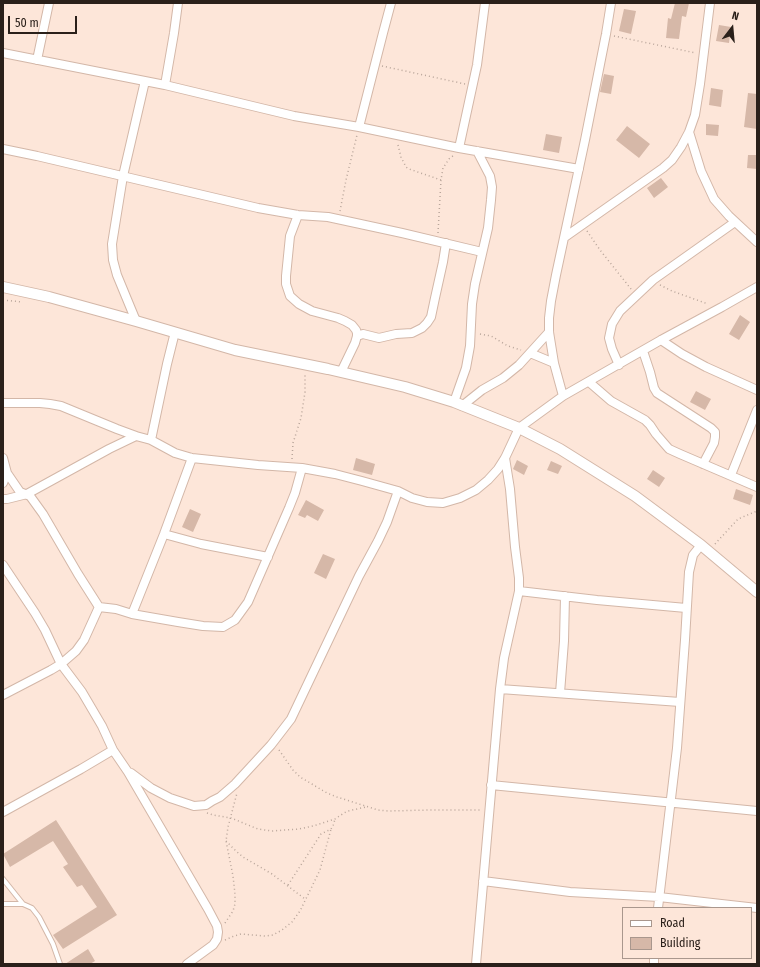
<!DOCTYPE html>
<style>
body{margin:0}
#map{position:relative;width:760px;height:967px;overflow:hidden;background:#fde6d9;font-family:"Fira Sans Condensed",sans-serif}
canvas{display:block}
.frame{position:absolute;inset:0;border:4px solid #2a201a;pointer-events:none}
.legend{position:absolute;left:622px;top:907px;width:130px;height:52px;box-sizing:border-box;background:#fde6d9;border:1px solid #a9978d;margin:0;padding:5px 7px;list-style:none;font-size:12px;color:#2a201a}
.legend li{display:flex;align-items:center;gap:8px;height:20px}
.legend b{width:20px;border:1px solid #a9978d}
.north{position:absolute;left:712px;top:8px;width:40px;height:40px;-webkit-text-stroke:3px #fde6d9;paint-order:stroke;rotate:16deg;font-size:11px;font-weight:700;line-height:16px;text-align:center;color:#2a201a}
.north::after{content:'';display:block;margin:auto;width:14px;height:18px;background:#2a201a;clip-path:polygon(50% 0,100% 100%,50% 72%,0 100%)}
.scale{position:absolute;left:8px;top:16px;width:69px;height:18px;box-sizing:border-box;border:2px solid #2a201a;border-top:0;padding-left:5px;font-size:12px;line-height:14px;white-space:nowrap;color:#2a201a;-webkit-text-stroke:3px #fde6d9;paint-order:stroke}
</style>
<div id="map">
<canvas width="760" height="967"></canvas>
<div class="frame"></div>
<ul class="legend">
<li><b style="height:5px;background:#fff"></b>Road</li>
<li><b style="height:11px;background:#d6b8a8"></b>Building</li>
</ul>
<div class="north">N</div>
<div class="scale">50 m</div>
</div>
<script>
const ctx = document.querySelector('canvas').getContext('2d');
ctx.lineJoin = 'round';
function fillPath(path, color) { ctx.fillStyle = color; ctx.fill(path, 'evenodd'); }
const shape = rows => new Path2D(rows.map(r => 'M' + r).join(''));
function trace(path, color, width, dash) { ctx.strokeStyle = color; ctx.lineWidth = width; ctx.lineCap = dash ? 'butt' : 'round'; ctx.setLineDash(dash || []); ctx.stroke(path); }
fillPath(shape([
 [675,3,689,3,686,17,682,16,679,39,666,38,668,18,671,19],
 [624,9,636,11,631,34,619,31],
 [719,25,731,27,729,43,716,41],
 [604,74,614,76,611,94,600,92],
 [711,88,723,90,721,107,709,105],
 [748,93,757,94,757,129,744,127],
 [706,124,719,125,718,136,706,135],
 [627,126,650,144,639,158,616,140],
 [546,134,562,137,559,153,543,150],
 [748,155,757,155,757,169,747,168],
 [661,178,668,187,654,198,647,188],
 [740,315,750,322,739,340,729,334],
 [696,391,711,399,705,410,690,402],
 [356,458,375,464,372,475,353,470],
 [517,460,528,466,524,475,513,469],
 [551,461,562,466,558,474,547,470],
 [653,470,665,478,659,487,647,479],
 [736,489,753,495,750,505,733,499],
 [306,500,324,510,318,521,307,515,305,518,298,515],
 [190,509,201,514,193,532,182,527],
 [323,554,335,559,326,579,314,573],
 [56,820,117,915,63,949,53,935,97,907,82,885,77,887,63,867,68,864,53,841,10,867,3,854],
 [88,949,95,961,90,964,65,964]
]), '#d6b8a8');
const service = shape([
 [3,879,23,904],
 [3,904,23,904,32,908,39,917,53,944,60,964]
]);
const minor = shape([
 [3,53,165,85,294,116,359,127,459,148,579,169],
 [37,60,49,3],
 [165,85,174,33,178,3],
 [359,127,383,33,391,3],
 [689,132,701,171,714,199,729,216,757,242],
 [459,148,477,65,485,3],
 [3,149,37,156,258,208,298,215,328,217,402,233,482,252],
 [298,215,290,236,286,276,286,284,290,296,299,304,312,311,338,318,345,321,352,325,356,330,357,333,357,336,355,343,341,372],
 [565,237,663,168,672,160,681,147,689,132,695,115,700,84,710,3],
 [136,321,117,275,113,260,112,244,123,176,145,81],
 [357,336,363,334,379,338,396,334,412,333,422,328,427,323,431,317,435,298,443,262,446,243],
 [661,340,682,354,706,367,757,390],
 [643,351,650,372,654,388,657,393,711,428,715,432,715,437,714,443,703,464],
 [530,353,554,363],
 [619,365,612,349,609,338,612,324,620,311,653,280,735,222],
 [589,382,611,401,645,420,650,425,656,434,669,449,680,454,757,487],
 [563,396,554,363,549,332,549,318,551,301,556,275,585,140,606,34,611,3],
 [454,402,466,368,470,346,472,304,475,284,488,228,491,200,492,187,490,176,477,151],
 [3,403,40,403,50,404,61,406,117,429,136,436],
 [462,406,482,390,503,378,519,365,549,332],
 [151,440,167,364,175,332],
 [3,458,7,473,3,483],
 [7,473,20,492,30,496,43,514,78,574,99,607,116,609,132,614,178,622,203,626,223,627,235,620,248,602,289,508,295,493,302,468],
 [731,475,757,410],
 [3,499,7,499,27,494,109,449,136,436,151,440,175,453,192,458,258,465,302,468,335,474,362,481,398,491,412,498,427,502,443,503,460,498,476,490,488,480,498,469,505,458,519,428,563,396,661,340,722,307,757,287],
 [164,534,201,544,268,557],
 [3,565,35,613,45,630,61,664,82,692,102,726,113,750,128,772,208,909,217,926,218,932,217,939,213,945,187,964],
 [519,591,597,600,686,608],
 [132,614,164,534,192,458],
 [500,689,680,702],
 [560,693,564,641,565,596],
 [3,695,51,670,61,664,76,651,84,640,99,607],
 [131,773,151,788,170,798,194,806,206,805,212,801,220,797,235,784,271,745,291,719,359,576,378,541,387,522,398,491],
 [491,785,757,811],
 [3,812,81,769,113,750],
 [483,881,570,892,659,897,757,908],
 [658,908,677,748,685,640,689,572,693,555,701,545],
 [476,964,500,689,504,658,519,591,519,578,515,547,510,489,505,458],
 [654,964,654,958]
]);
const tertiary = shape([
 [3,287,49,297,136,321,235,350,328,369,405,387,454,402,519,428,560,449,635,496,701,545,757,592]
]);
trace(service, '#d3b7a8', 6);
trace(minor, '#d3b7a8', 10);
trace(tertiary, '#d3b7a8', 12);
trace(shape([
 [614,36,696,53],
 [382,66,465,84],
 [398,145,401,157,406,167,409,169,441,180],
 [340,211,346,180,357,135],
 [587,231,600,250,631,289],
 [438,233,441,180,443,168,449,159,454,155],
 [660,285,672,291,708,304],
 [3,300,22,302],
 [480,334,491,336,508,346,521,350],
 [292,459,293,443,301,418,305,392,305,374],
 [715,544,738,519,757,511],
 [279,750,293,770,300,777,327,793,337,797,378,810,388,811,430,810,480,810],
 [207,813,213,815,231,818,258,829,272,831,299,829,313,826,335,819,344,813,348,811,366,807],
 [226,841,236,851,243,857,272,874,305,899],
 [288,885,321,834,331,829,333,826,335,819],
 [225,923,233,911,235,904,235,894,233,876,226,841,228,827,237,793],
 [225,940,234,936,241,934,265,936,273,935,282,930,292,922,300,911,320,870,331,829]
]), '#b9a69b', 1.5, [1, 3]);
trace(service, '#fff', 4);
trace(minor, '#fff', 8);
trace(tertiary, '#fff', 10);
</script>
